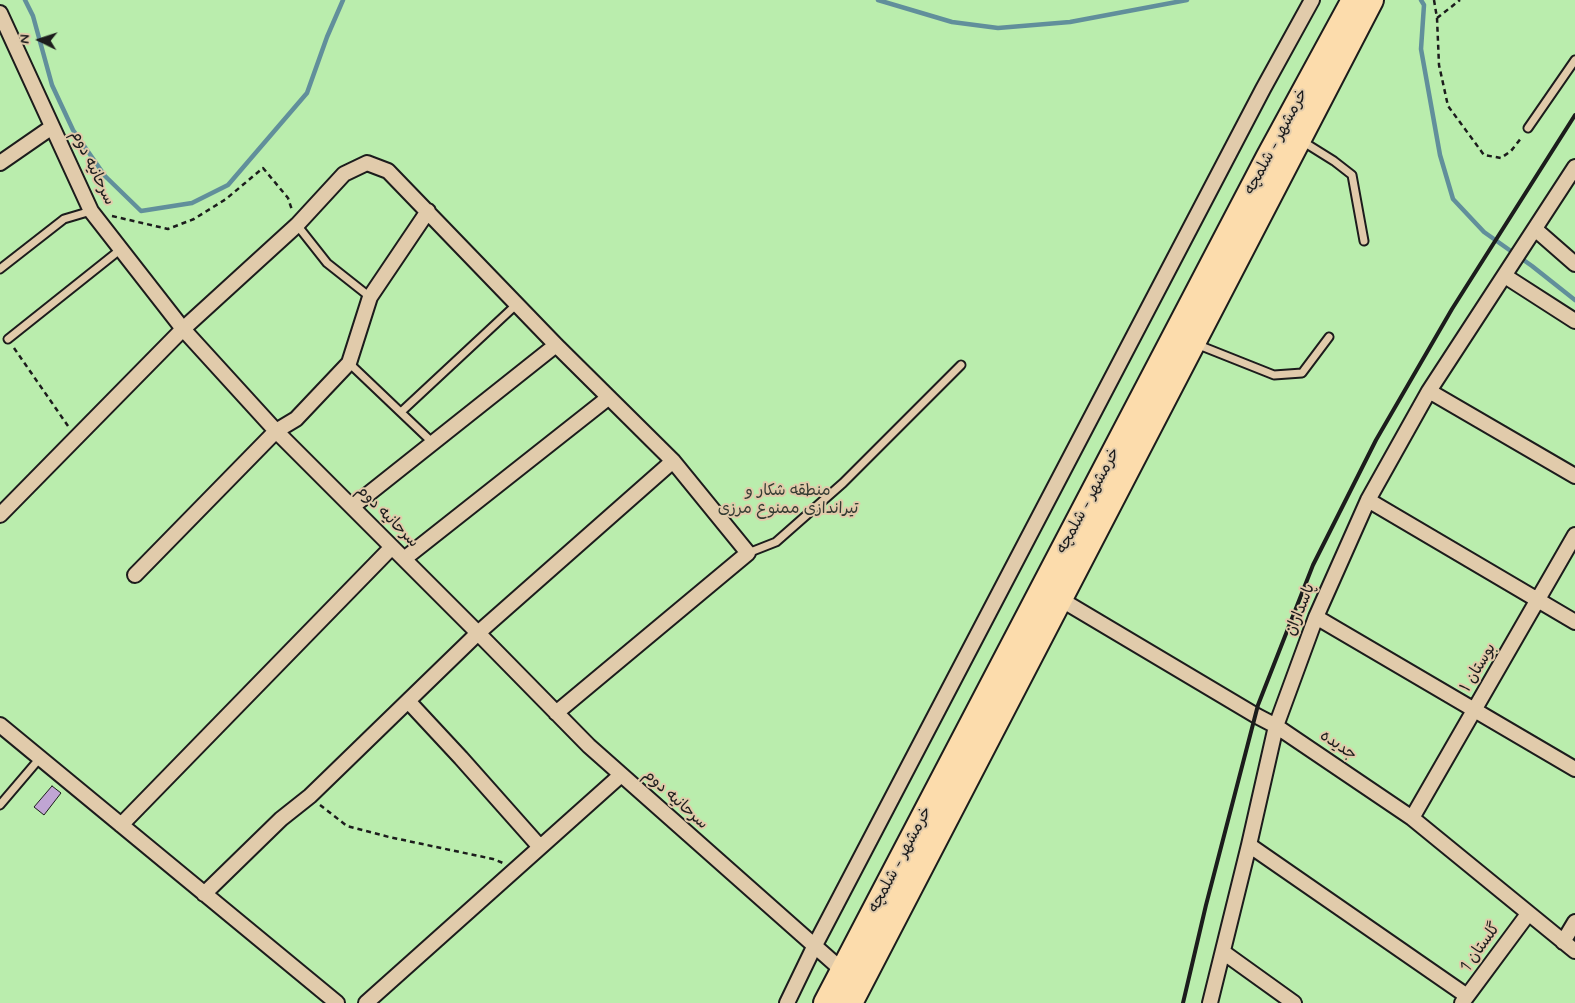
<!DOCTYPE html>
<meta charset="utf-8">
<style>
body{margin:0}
#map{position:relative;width:1575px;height:1003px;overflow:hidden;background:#e1cbab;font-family:Mynerve,sans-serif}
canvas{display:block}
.north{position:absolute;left:15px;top:15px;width:50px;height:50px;-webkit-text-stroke:4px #e1cbab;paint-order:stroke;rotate:274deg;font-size:14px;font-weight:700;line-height:20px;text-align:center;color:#1c1c1c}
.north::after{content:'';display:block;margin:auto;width:18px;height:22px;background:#1c1c1c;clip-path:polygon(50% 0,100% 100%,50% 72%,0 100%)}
</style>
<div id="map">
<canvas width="1575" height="1003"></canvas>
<div class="north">N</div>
</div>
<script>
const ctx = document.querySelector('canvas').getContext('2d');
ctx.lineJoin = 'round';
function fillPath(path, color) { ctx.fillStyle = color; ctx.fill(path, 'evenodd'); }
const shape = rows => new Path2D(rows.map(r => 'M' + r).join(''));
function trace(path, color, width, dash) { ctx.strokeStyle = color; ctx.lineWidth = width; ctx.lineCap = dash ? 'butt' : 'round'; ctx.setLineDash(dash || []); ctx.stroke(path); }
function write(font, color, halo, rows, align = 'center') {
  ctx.font = font + ' Mynerve,"Playpen Sans Arabic",sans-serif'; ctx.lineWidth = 4; ctx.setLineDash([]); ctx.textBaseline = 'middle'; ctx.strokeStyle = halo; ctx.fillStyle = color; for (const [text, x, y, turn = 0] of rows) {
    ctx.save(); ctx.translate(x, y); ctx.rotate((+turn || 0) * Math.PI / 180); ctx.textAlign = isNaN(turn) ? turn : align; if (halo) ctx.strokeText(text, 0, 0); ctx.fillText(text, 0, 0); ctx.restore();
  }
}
fillPath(shape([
 [0,0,1575,0,1575,1003,0,1003]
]), '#baedad');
trace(shape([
 [25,0,33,16,52,85,73,130,105,176,141,211,192,203,228,185,307,93,327,37,343,0],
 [878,0,952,22,998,28,1070,22,1187,0],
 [1421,0,1424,5,1421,49,1440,155,1453,199,1484,232,1532,266,1575,300]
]), '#618f9b', 4.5);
const building = shape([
 [52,786,61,793,44,815,34,807,52,786]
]);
fillPath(building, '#c0a5d3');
trace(building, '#1c1c1c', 1);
const service = shape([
 [1528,128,1575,60],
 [1302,141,1334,161,1352,175,1364,241],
 [297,225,327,263,370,297],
 [0,269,64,219,91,211],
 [8,339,121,249],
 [1196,344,1274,375,1302,373,1329,337],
 [349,363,433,443],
 [401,412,517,304],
 [748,553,776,542,843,483,961,365],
 [0,805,40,758]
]);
const minor = shape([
 [0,13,91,211,183,329,276,431,478,633,589,746,843,971],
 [0,163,52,127],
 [1535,229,1575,264],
 [1505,276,1575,321],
 [1429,391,1575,476],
 [1368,500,1575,622],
 [352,507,556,345],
 [0,515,183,329,297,225,344,174,367,163,388,171,556,345,673,461,748,553,556,713],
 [404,559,608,398],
 [135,575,276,431,296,419,349,363,370,297,428,211],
 [1055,596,1255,715,1276,726,1412,818,1575,951],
 [1316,617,1575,769],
 [408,701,461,758,540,847],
 [0,725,337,1003],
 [1412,818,1575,535],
 [121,825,392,547],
 [1249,845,1467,996],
 [204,894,281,819,310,796,478,633,673,461],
 [1563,942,1575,922],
 [1223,952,1294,1003],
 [366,1003,621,775],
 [787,1003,814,947,1263,89,1312,0],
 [1210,1003,1249,845,1276,726,1316,617,1368,500,1429,391,1575,167],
 [1462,1003,1528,914]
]);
const trunk = shape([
 [826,1003,1268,158,1354,0],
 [850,1003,1371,0]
]);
trace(service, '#1c1c1c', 11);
trace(minor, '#1c1c1c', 18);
trace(trunk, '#1c1c1c', 28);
trace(shape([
 [1434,0,1437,18,1439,65,1448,106,1484,155,1501,158,1511,151,1522,137],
 [1437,18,1460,0],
 [112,216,168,229,194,219,226,199,263,168,288,198,292,210],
 [14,348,68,426],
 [320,805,347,826,389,837,493,859,503,863]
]), '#1c1c1c', 2.5, [5, 4]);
trace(service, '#e1cbab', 7);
trace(minor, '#e1cbab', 14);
trace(trunk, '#fcdcac', 24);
trace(shape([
 [1183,1003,1206,905,1258,705,1313,565,1376,440,1452,309,1575,115]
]), '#1c1c1c', 4);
write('16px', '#1c1c1c', '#e1cbab', [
 ["خرمشهر - شلمچه",1277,142,-62],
 ["سرحانیه دوم",92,168,64],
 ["خرمشهر - شلمچه",1089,501,-62],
 ["سرحانیه دوم",387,517,45],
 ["پاسداران",1301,610,-68],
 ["بوستان ۱",1479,668,-59],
 ["جدیده",1338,746,34],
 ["سرحانیه دوم",675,800,42],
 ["خرمشهر - شلمچه",901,860,-62],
 ["گلستان 1",1481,948,-54]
]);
write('16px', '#343b32', '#e1cbab', [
 ["منطقه شکار و",788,492],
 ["تیراندازی ممنوع مرزی",788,510]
]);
</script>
